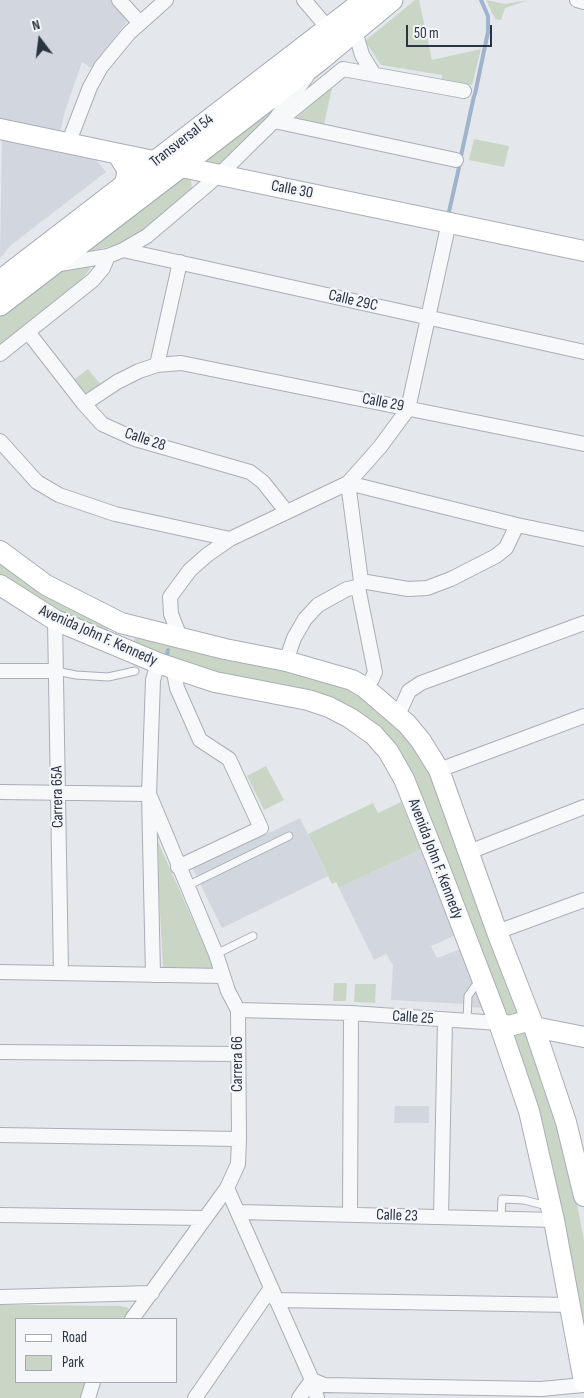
<!DOCTYPE html>
<style>
body{margin:0}
#map{position:relative;width:584px;height:1398px;overflow:hidden;background:#e4e7ec;font-family:"Sofia Sans Condensed",sans-serif}
canvas{display:block}
.legend{position:absolute;left:15px;top:1318px;width:162px;height:65px;box-sizing:border-box;background:#f4f6f9;border:1px solid #a4a8b1;margin:0;padding:6px 9px;list-style:none;font-size:15px;color:#2b3445}
.legend li{display:flex;align-items:center;gap:10px;height:25px}
.legend b{width:25px;border:1px solid #a4a8b1}
.north{position:absolute;left:15px;top:15px;width:50px;height:50px;-webkit-text-stroke:4px #f4f6f9;paint-order:stroke;rotate:345deg;font-size:14px;font-weight:700;line-height:20px;text-align:center;color:#2b3445}
.north::after{content:'';display:block;margin:auto;width:18px;height:22px;background:#2b3445;clip-path:polygon(50% 0,100% 100%,50% 72%,0 100%)}
.scale{position:absolute;left:406px;top:25px;width:86px;height:22px;box-sizing:border-box;border:2px solid #2b3445;border-top:0;padding-left:6px;font-size:15px;line-height:18px;white-space:nowrap;color:#2b3445;-webkit-text-stroke:4px #f4f6f9;paint-order:stroke}
</style>
<div id="map">
<canvas width="584" height="1398"></canvas>
<ul class="legend">
<li><b style="height:6px;background:#fff"></b>Road</li>
<li><b style="height:14px;background:#c9d6c5"></b>Park</li>
</ul>
<div class="north">N</div>
<div class="scale">50 m</div>
</div>
<script>
const ctx = document.querySelector('canvas').getContext('2d');
ctx.lineJoin = 'round';
function fillPath(path, color) { ctx.fillStyle = color; ctx.fill(path, 'evenodd'); }
const shape = rows => new Path2D(rows.map(r => 'M' + r).join(''));
function trace(path, color, width, dash) { ctx.strokeStyle = color; ctx.lineWidth = width; ctx.lineCap = dash ? 'butt' : 'round'; ctx.setLineDash(dash || []); ctx.stroke(path); }
function write(font, color, halo, rows, align = 'center') {
  ctx.font = font + ' "Sofia Sans Condensed",sans-serif'; ctx.lineWidth = 4.5; ctx.setLineDash([]); ctx.textBaseline = 'middle'; ctx.strokeStyle = halo; ctx.fillStyle = color; for (const [text, x, y, turn = 0] of rows) {
    ctx.save(); ctx.translate(x, y); ctx.rotate((+turn || 0) * Math.PI / 180); ctx.textAlign = isNaN(turn) ? turn : align; if (halo) ctx.strokeText(text, 0, 0); ctx.fillText(text, 0, 0); ctx.restore();
  }
}
fillPath(shape([
 [0,0,112,0,129,19,91,68,82,62,65,111,60,132,0,119],
 [2,140,94,157,106,172,11,245,0,258],
 [300,818,328,876,222,928,193,869],
 [421,849,456,935,431,946,437,958,461,949,474,985,473,992,477,991,484,1008,469,1007,465,1004,391,1000,393,965,386,954,374,960,339,888],
 [395,1106,429,1106,429,1123,394,1123]
]), '#d2d6de');
fillPath(shape([
 [415,0,419,0,432,60,481,49,472,85,442,79,442,75,381,65,365,41],
 [486,0,505,4,529,0,505,8,501,20,495,19],
 [329,88,332,89,323,128,292,122],
 [283,101,227,161,215,167,197,164],
 [474,139,509,146,504,167,469,160],
 [181,175,191,180,192,191,136,236,124,243,91,251,89,249],
 [88,264,90,269,81,280,0,345,0,316,58,271],
 [88,369,101,385,83,394,72,381],
 [0,558,110,628,102,634,0,579],
 [138,632,265,662,366,695,425,757,518,1015,507,1021,378,729,130,648],
 [266,766,284,800,264,810,247,776],
 [401,802,421,849,339,888,336,882,332,884,308,834,373,803,378,813],
 [156,837,214,968,163,968],
 [334,983,347,983,346,1001,333,1001],
 [355,984,376,984,375,1003,354,1002],
 [513,1032,528,1032,544,1077,577,1204,584,1240,584,1363],
 [0,1305,121,1306,128,1308,130,1313,126,1319,16,1319,16,1382,87,1382,82,1398,0,1398]
]), '#c9d6c5');
trace(shape([
 [475,94,488,32,488,16,481,0],
 [461,156,474,96],
 [448,216,460,163],
 [167,655,168,650]
]), '#9fb4cc', 4);
const lane = shape([
 [56,671,76,675,108,677,135,671],
 [187,886,289,836],
 [216,954,253,936],
 [467,1021,468,996,475,986,482,983],
 [501,1218,502,1199,524,1200,547,1206]
]);
const street = shape([
 [119,0,140,23],
 [304,0,328,28],
 [577,0,584,2],
 [355,31,362,55,373,73],
 [285,116,343,69,464,91],
 [274,121,456,160],
 [68,144,90,87,101,67,129,33,166,0],
 [123,250,584,352],
 [54,265,108,256,123,250,147,236,219,175,274,121,307,76],
 [28,332,84,404,102,424,135,439,250,472,263,482,286,511],
 [0,354,93,280,103,268,108,256],
 [157,365,180,262],
 [84,404,117,382,139,371,157,365,181,363,584,444],
 [0,441,37,482,59,495,115,514,230,539],
 [348,483,517,525,584,539],
 [348,483,361,581],
 [358,587,375,672,372,679,364,687],
 [55,620,61,973],
 [180,637,171,614,170,597,190,570,207,555,230,539,348,483,380,447,408,409,449,222],
 [286,661,294,638,305,619,318,605,347,589,358,587,361,581,408,589,427,588,451,579,496,556,506,548,517,525],
 [173,668,177,688,200,740,229,759,261,828,178,867],
 [0,671,56,671],
 [398,715,409,691,421,683,584,623],
 [439,770,584,716],
 [0,792,149,794,153,975],
 [469,852,584,807],
 [497,932,584,900],
 [0,972,223,976],
 [238,1010,351,1013,499,1023],
 [0,1052,238,1054],
 [0,1135,239,1139],
 [227,1188,312,1380,317,1398],
 [239,1212,554,1220],
 [350,1214,351,1013],
 [0,1215,204,1218],
 [441,1217,445,1020],
 [0,1297,152,1293],
 [276,1300,571,1305],
 [132,1319,227,1188,238,1164,239,1139,238,1010,228,991,216,954,149,794,153,680,158,663],
 [88,1398,93,1382],
 [195,1398,271,1288],
 [299,1398,312,1380,324,1385,428,1387,541,1389,584,1385]
]);
const secondary = shape([
 [0,129,584,251],
 [0,551,46,585,121,623,225,649,286,661,352,680,364,687,407,724,421,741,439,770,497,932,534,1027,566,1122,584,1196],
 [0,585,55,620,158,663,215,682,308,700,329,707,350,718,374,735,388,751,404,779,438,864,499,1023,529,1111,554,1220,584,1382],
 [499,1023,509,1026,527,1021,534,1027,584,1037]
]);
const primary = shape([
 [119,191,126,182,128,170,119,155],
 [0,281,365,0],
 [0,305,320,60,392,0]
]);
trace(lane, '#a9aeb7', 9);
trace(street, '#a9aeb7', 16);
trace(secondary, '#a9aeb7', 22);
trace(primary, '#a3abb8', 23);
trace(lane, '#f7f8fa', 7);
trace(street, '#f7f8fa', 14);
trace(secondary, '#fff', 20);
trace(primary, '#fff', 21);
write('16px', '#2b3445', '#f4f6f9', [
 ["Transversal 54",182,141,-38],
 ["Calle 30",292,190,11],
 ["Calle 29C",353,301,13],
 ["Calle 29",383,403,11],
 ["Calle 28",145,440,19],
 ["Avenida John F. Kennedy",98,636,24],
 ["Carrera 65A",58,797,-91],
 ["Avenida John F. Kennedy",435,859,69],
 ["Calle 25",413,1018,4],
 ["Carrera 66",238,1064,-90],
 ["Calle 23",397,1216,2]
]);
</script>
